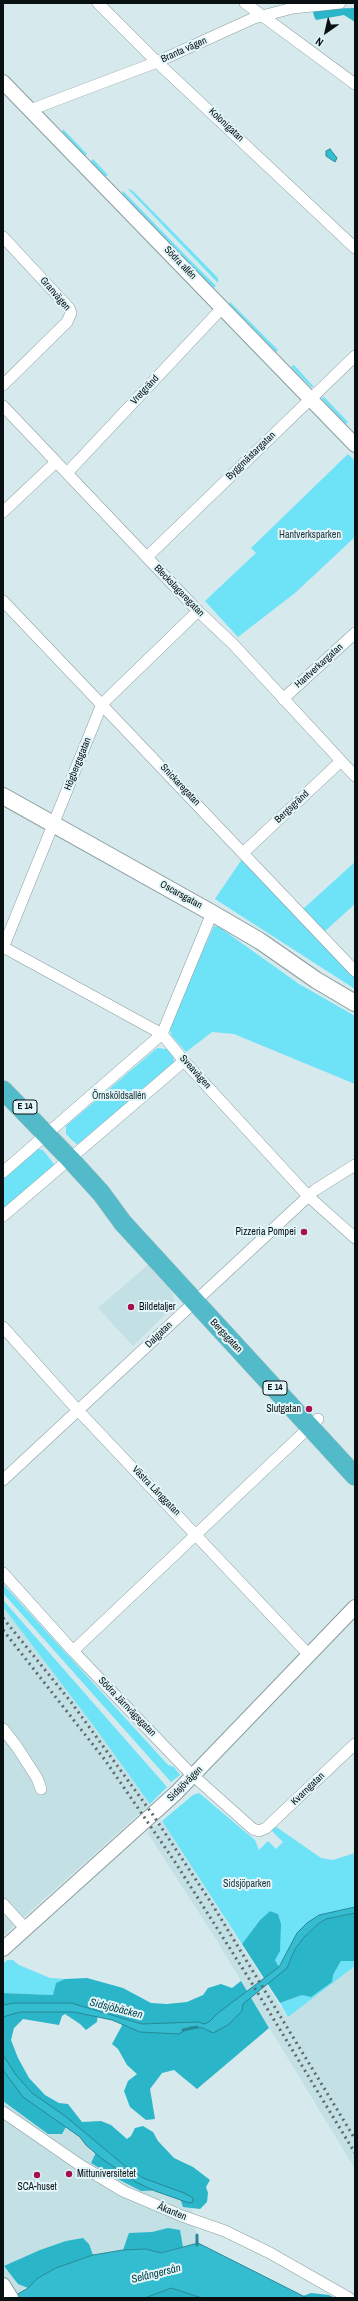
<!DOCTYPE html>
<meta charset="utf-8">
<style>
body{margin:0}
#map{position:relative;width:358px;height:2301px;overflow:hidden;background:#d6e9ed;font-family:"Archivo Narrow",sans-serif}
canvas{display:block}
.frame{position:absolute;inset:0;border:4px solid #091011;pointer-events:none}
.north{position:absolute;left:306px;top:12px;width:40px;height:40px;-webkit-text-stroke:3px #e3f6fa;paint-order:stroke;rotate:214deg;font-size:11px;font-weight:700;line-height:16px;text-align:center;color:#091011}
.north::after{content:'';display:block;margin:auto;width:14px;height:18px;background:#091011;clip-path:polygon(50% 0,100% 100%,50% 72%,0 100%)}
</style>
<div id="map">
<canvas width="358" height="2301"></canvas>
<div class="frame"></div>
<div class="north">N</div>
</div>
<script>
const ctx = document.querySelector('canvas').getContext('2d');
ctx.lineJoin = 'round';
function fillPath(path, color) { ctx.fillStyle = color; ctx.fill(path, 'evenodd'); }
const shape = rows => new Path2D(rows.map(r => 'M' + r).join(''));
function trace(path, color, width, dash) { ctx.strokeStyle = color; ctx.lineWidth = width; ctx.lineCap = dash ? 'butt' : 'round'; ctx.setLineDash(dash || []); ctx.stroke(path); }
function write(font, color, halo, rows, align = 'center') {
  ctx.font = font + ' "Archivo Narrow",sans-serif'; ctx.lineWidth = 4; ctx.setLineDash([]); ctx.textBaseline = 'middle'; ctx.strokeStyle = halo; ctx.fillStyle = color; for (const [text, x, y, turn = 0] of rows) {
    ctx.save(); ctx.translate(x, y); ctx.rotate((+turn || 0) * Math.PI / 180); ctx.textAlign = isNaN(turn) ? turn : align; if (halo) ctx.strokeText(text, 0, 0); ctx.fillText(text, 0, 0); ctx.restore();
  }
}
fillPath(shape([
 [149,1264,172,1290,175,1305,133,1346,98,1308],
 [3,1607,93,1725,150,1804,3,1936],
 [162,1821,287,2017,355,1966,355,2169,212,1933,147,1832],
 [3,2065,191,2201,198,2243,160,2253,146,2249,123,2250,93,2255,56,2268,11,2298,3,2298]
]), '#c3e0e5');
fillPath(shape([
 [63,129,87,154,85,156,62,132],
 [93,159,108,175,105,177,90,162],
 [127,188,133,191,218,278,218,283],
 [123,191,187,257,216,286,213,288,196,271,122,194],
 [230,302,278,350,276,352,229,304],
 [294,365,314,387,311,387,291,367],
 [323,396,348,422,346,424,322,399],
 [348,454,355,461,355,537,295,593,238,637,205,601,256,553,251,548],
 [242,859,355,978,355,989,215,899],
 [355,862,355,904,324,932,303,909],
 [214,926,219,927,299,984,355,1016,355,1084,234,1034,212,1032,186,1052,171,1035,170,1030,175,1012],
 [157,1048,167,1049,173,1056,174,1062,172,1067,78,1145,73,1141,66,1134,66,1126],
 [38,1149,43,1150,54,1164,52,1169,3,1210,3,1179],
 [3,1584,168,1765,174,1767,180,1775,171,1782,3,1593],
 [3,1600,167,1787,150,1804,93,1725,3,1607],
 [199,1793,255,1840,259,1850,268,1841,276,1849,283,1842,271,1830,275,1826,321,1858,333,1860,355,1853,355,1907,319,1915,297,1933,279,1967,275,1960,278,1914,270,1911,260,1920,242,1944,162,1821,193,1795],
 [7,1960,13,1960,19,1965,50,1978,65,1979,56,1984,53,1995,3,1993,3,1964],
 [350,1960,355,1961,355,1966,288,2017,280,2003,302,1995,333,1975,341,1961]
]), '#6ee2f6');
fillPath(shape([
 [355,8,355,22,344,15,316,20,314,16,313,12,317,9],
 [270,1911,278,1914,281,1924,280,1951,275,1960,279,1967,287,1968,295,1949,304,1937,318,1924,326,1919,355,1913,355,1961,341,1961,333,1975,332,1982,311,1997,302,1995,280,2003,242,1944,260,1920],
 [87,1978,123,1988,151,2003,167,2004,187,2002,203,1995,208,1988,221,1984,232,1988,241,1981,269,2028,197,2089,174,2070,162,2073,150,2089,155,2119,146,2120,130,2107,124,2091,128,2081,137,2074,127,2065,118,2049,112,2044,125,2020,98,2011,97,2022,86,2030,80,2024,65,2014,62,2016,59,2025,23,2019,14,2028,11,2040,18,2058,29,2078,45,2095,59,2103,68,2104,82,2122,101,2121,111,2125,127,2139,131,2136,135,2128,143,2126,153,2132,158,2141,174,2158,193,2167,210,2180,206,2187,208,2193,207,2202,200,2209,183,2207,179,2195,166,2190,141,2191,114,2177,91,2163,99,2146,68,2123,62,2134,48,2134,3,2101,3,1993,53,1995,56,1983,65,1979],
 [168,2228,180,2230,183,2247,160,2253,146,2249,123,2250,129,2233,152,2232],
 [83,2238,89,2244,93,2255,56,2268,38,2278,28,2288,18,2284,4,2266,40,2250,66,2241],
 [171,2288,202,2298,145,2298],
 [311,2293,329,2295,335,2298,307,2298,303,2296]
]), '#2ab5c9');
const water = shape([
 [330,149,337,158,335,162,326,156,326,151,330,149],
 [355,1907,355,1913,326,1919,318,1924,304,1937,295,1949,287,1968,243,2004,242,2011,228,2025,213,2033,203,2028,190,2027,179,2034,140,2032,112,2020,74,2012,20,2012,3,2017,3,2005,15,2003,71,2003,142,2024,198,2022,204,2024,209,2022,218,2013,279,1967,297,1933,307,1923,319,1915,355,1907],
 [3,2055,16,2075,32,2093,65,2116,125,2166,143,2178,184,2193,193,2198,193,2202,189,2203,155,2191,136,2182,101,2158,86,2145,80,2137,23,2097,3,2070,3,2055],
 [198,2243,307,2298,202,2298,171,2288,145,2298,11,2298,28,2288,38,2278,56,2268,93,2255,123,2250,146,2249,161,2253,198,2243]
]);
fillPath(water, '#34bcd0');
trace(water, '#278897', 1);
trace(shape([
 [183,2030,197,2027],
 [197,2245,197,2235]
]), '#278897', 3);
const minor = shape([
 [98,3,157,62,355,248],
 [245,3,355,84],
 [30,110,157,62,254,18,293,8,340,3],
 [3,237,69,308,71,313,67,322,3,385],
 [3,406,198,611,233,644,355,776],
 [67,473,223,307],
 [3,512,56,462],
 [147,557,355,356],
 [3,601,355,971],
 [283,699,355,633],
 [243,853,341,761],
 [3,947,162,1034,184,1061,308,1196,355,1238],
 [3,948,102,704,198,611],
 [3,1172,162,1034,212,913],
 [3,1216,184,1061],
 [3,1327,73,1405,309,1655],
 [3,1480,315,1190,355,1165],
 [3,1573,73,1651,188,1771,253,1829,259,1831,266,1828,355,1744],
 [73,1651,318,1419],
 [3,1729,17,1747,37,1778,41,1789],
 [3,1904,25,1928],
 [3,2112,80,2165,123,2191,182,2216,225,2231,270,2253,349,2298]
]);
const tertiary = shape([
 [3,82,355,445],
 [3,1949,176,1793,355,1607],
 [3,2285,11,2298]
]);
const secondary = shape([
 [3,796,212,913,260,941,316,980,355,1003]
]);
const trunk = shape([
 [3,1090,70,1159,101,1193,123,1223,355,1476]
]);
trace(minor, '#8a9da0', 12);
trace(tertiary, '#8a9da0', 16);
trace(secondary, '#8a9da0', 18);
trace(trunk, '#c4c6c6', 20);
trace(minor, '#fff', 11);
trace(tertiary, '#fff', 14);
trace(secondary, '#fff', 16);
trace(trunk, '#52bac8', 19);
trace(shape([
 [3,1618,71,1702,153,1815,212,1904,355,2139],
 [3,1630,105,1760,175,1862,248,1977,355,2153]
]), '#5d696c', 3, [2, 4]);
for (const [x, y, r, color] of [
 [304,1232,4,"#a5114c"],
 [131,1307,4,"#a5114c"],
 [309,1409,4,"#a5114c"],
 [69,2174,4,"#a5114c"],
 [37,2175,4,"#a5114c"]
]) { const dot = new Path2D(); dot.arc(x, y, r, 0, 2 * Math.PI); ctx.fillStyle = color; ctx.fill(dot); trace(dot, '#e3f6fa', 1.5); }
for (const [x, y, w] of [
 [25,1107,24],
 [275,1388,24]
]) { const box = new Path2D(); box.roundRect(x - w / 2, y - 7, w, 14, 3); ctx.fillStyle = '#e3f6fa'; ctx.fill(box); trace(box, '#091011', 1); }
write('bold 9px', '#091011', null, [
 ["E 14",25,1107],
 ["E 14",275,1388]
]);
write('10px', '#091011', '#e3f6fa', [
 ["Branta vägen",184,50,-24],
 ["Kolonigatan",226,125,43],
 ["Södra allén",180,263,46],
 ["Granvägen",55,294,49],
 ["Vretgränd",145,390,-47],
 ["Byggmästargatan",251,456,-44],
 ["Bleckslagaregatan",179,591,46],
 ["Hantverkargatan",319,666,-42],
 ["Högbergsgatan",78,764,-68],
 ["Snickaregatan",180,785,47],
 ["Bergsgränd",292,807,-43],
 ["Oscarsgatan",181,895,29],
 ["Sveavägen",195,1072,48],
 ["Dalgatan",159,1335,-44],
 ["Bergsgatan",226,1336,47],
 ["Västra Långgatan",156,1491,46],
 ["Södra Järnvägsgatan",127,1707,46],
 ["Sidsjövägen",185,1784,-45],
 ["Kvarngatan",308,1789,-44],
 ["Åkanten",172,2212,22]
]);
write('10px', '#1c3236', '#e3f6fa', [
 ["Hantverksparken",310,535],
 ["Örnsköldsallén",119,1096],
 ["Sidsjöparken",247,1884]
]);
write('10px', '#091011', '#e3f6fa', [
 ["Pizzeria Pompei",296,1232],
 ["Bildetaljer",139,1307,"left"],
 ["Slutgatan",301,1409],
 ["Mittuniversitetet",77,2174,"left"],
 ["SCA-huset",37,2187,"center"]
], 'right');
write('italic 11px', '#08444d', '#e3f6fa', [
 ["Sidsjöbäcken",116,2009,14],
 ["Selångersån",156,2274,-14]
]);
</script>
